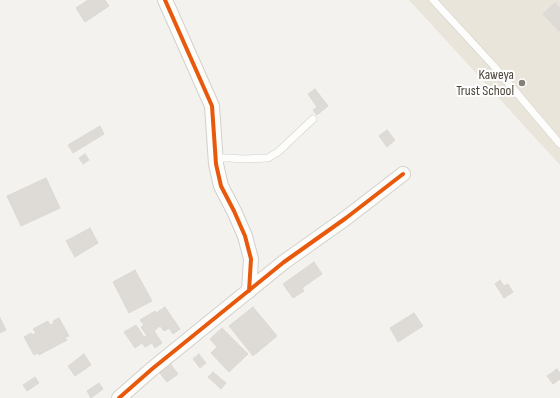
<!DOCTYPE html>
<style>
body{margin:0}
canvas{display:block;background:#f4f2ee}
</style>
<canvas width="560" height="398"></canvas>
<script>
const ctx = document.querySelector('canvas').getContext('2d');
ctx.lineJoin = 'round';
function fillPath(path, color) { ctx.fillStyle = color; ctx.fill(path, 'evenodd'); }
const shape = rows => new Path2D(rows.map(r => 'M' + r).join(''));
function trace(path, color, width, dash) { ctx.strokeStyle = color; ctx.lineWidth = width; ctx.lineCap = dash ? 'butt' : 'round'; ctx.setLineDash(dash || []); ctx.stroke(path); }
function write(font, color, halo, rows, align = 'center') {
  ctx.font = font + ' "Sofia Sans Condensed",sans-serif'; ctx.lineWidth = 4; ctx.setLineDash([]); ctx.textBaseline = 'middle'; ctx.strokeStyle = halo; ctx.fillStyle = color; for (const [text, x, y, turn = 0] of rows) {
    ctx.save(); ctx.translate(x, y); ctx.rotate((+turn || 0) * Math.PI / 180); ctx.textAlign = isNaN(turn) ? turn : align; if (halo) ctx.strokeText(text, 0, 0); ctx.fillText(text, 0, 0); ctx.restore();
  }
}
fillPath(shape([
 [409,0,560,0,560,165]
]), '#eae5da');
const building = shape([
 [88,0,105,0,109,6,85,22,76,8,88,0],
 [555,3,560,8,560,30,559,31,543,14,555,3],
 [315,89,328,106,317,115,313,110,317,107,308,94,315,89],
 [100,126,104,134,73,153,68,145,100,126],
 [387,130,395,140,387,147,379,136,387,130],
 [85,154,89,160,83,164,79,158,85,154],
 [46,178,60,208,21,226,7,196,46,178],
 [90,228,98,243,75,257,66,241,90,228],
 [314,262,322,274,302,288,304,291,293,298,283,284,314,262],
 [135,270,152,301,129,313,113,282,135,270],
 [500,280,504,286,508,284,513,292,504,298,495,284,500,280],
 [165,307,180,329,173,334,169,328,164,331,160,326,154,331,162,343,155,348,152,343,145,347,142,343,135,348,124,332,136,325,144,337,147,336,141,327,144,325,140,320,155,311,156,313,165,307],
 [253,307,277,336,253,356,229,326,253,307],
 [414,313,423,326,398,342,390,328,414,313],
 [0,318,6,330,0,333,0,318],
 [59,318,69,336,65,337,67,340,39,355,38,353,34,355,24,337,31,333,32,335,36,333,33,329,48,321,50,325,54,323,53,321,59,318],
 [222,328,248,354,229,372,211,353,217,347,210,339,222,328],
 [84,354,91,365,75,376,68,366,84,354],
 [199,354,206,363,200,368,193,359,199,354],
 [169,362,178,374,167,382,158,371,169,362],
 [557,369,560,373,560,379,553,384,547,376,557,369],
 [213,372,226,383,221,389,208,377,213,372],
 [35,377,39,383,27,391,23,385,35,377],
 [99,383,103,389,91,398,87,391,99,383]
]);
fillPath(building, '#dedbd6');
trace(building, '#dcd9d4', 1);
const lane = shape([
 [433,0,493,65,560,144],
 [216,164,222,158,230,158,242,159,268,158,278,152,313,119]
]);
const street = shape([
 [165,0,212,106,216,164,221,186,234,211,245,236,251,259,249,291],
 [119,398,152,369,284,262,346,218,403,174]
]);
trace(lane, '#d2d0cb', 8);
trace(street, '#d2d0cb', 16);
trace(lane, '#fdfdfc', 7);
trace(street, '#fdfdfc', 14);
trace(shape([
 [165,0,212,106,216,164,221,186,234,211,245,236,251,259,249,291],
 [119,398,152,369,284,262,346,218,403,174]
]), '#e8590c', 4);
for (const [x, y, r, color] of [
 [522,83,4,"#868178"]
]) { const dot = new Path2D(); dot.arc(x, y, r, 0, 2 * Math.PI); ctx.fillStyle = color; ctx.fill(dot); trace(dot, '#fff', 1.5); }
write('14px', '#4b4439', '#fff', [
 ["Kaweya",514,75],
 ["Trust School",514,91]
], 'right');
</script>
